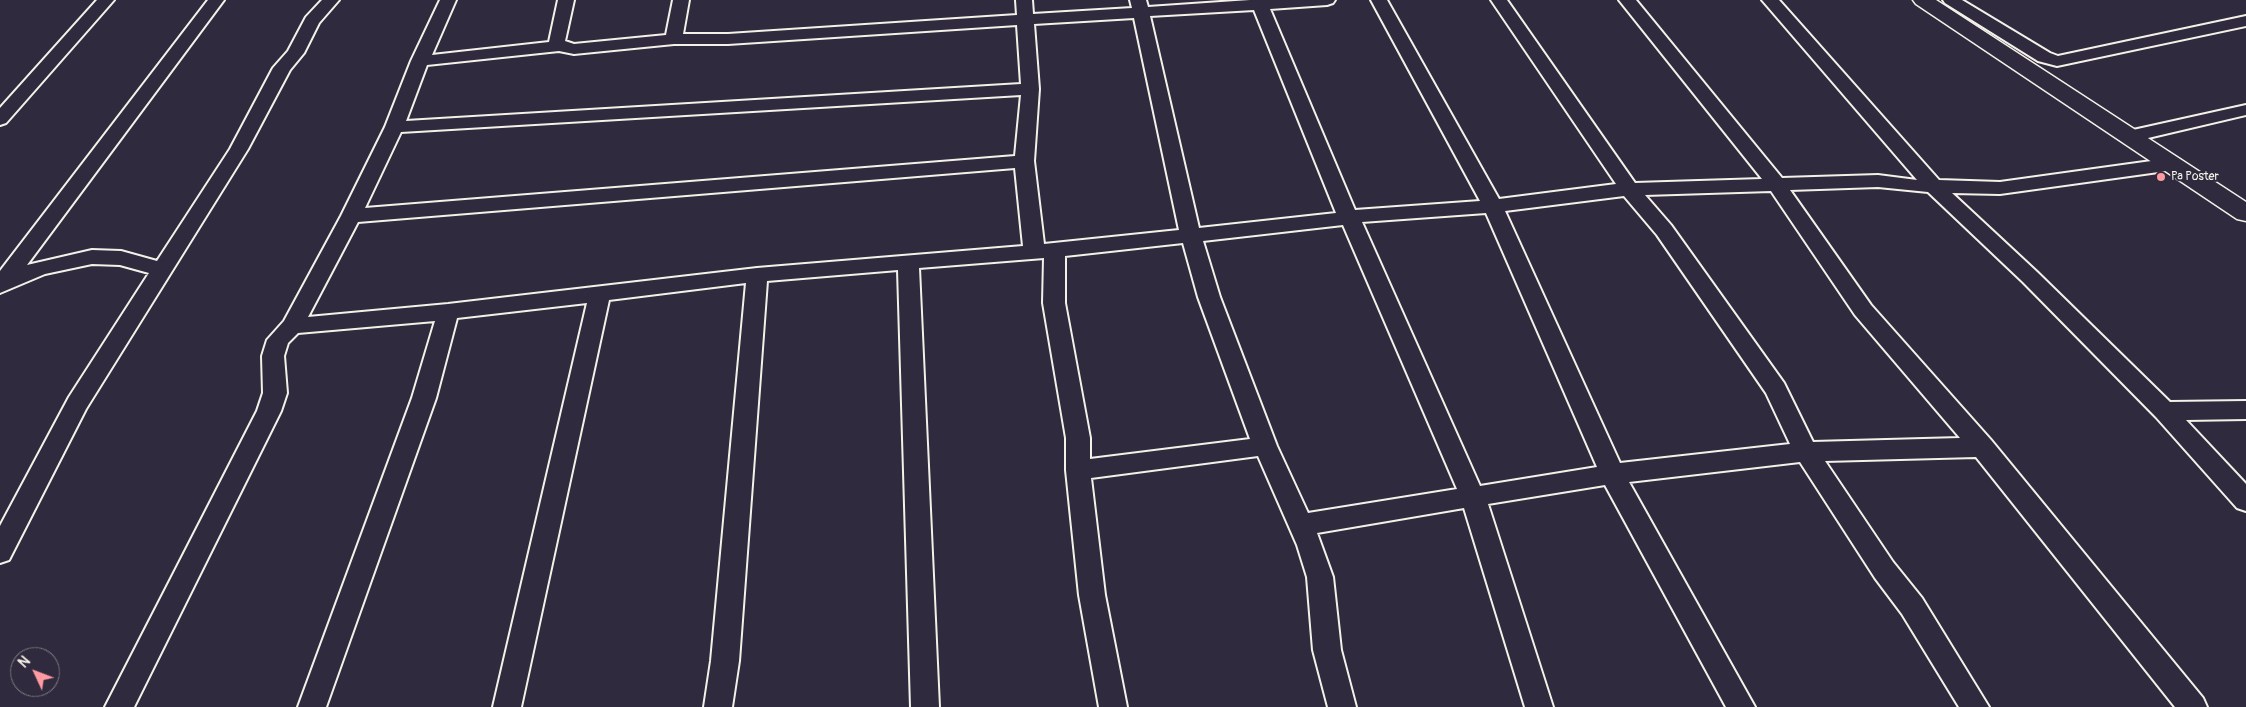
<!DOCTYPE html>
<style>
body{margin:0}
#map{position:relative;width:2246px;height:707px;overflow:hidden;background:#2f2a3d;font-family:Pangolin,sans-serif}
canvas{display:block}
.north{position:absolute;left:10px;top:647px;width:50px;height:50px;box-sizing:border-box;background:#2f2a3d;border:1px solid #7e7a81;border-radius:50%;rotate:313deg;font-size:14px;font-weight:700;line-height:20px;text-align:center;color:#f4f1e8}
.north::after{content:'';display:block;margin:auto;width:18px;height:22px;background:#ff9aa2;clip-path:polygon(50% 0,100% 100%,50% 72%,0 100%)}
</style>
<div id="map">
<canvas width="2246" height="707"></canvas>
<div class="north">N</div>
</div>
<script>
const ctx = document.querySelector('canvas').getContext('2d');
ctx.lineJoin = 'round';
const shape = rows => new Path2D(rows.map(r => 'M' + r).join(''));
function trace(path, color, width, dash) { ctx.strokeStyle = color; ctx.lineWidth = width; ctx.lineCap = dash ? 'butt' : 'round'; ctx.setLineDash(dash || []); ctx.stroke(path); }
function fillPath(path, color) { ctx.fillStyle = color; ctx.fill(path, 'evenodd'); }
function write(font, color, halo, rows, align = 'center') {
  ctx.font = font + ' Pangolin,sans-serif'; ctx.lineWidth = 4; ctx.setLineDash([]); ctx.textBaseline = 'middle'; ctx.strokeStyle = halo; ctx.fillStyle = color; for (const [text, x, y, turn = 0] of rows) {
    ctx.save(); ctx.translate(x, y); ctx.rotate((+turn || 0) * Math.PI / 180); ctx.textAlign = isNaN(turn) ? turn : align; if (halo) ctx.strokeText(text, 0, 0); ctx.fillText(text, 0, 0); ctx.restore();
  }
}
const street = shape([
 [97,0,114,0,6,123,0,125,0,108,97,0],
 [208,0,224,0,27,265,92,250,121,251,157,261,230,149,273,68,288,51,306,17,322,0,339,0,319,23,304,53,290,70,248,149,86,409,9,560,0,563,0,526,69,397,149,273,120,265,92,264,45,274,0,293,0,271,208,0],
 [440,0,456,0,432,55,549,42,558,0,574,0,565,41,574,44,666,35,673,0,689,0,683,34,728,34,1017,15,1016,0,1032,0,1033,14,1132,8,1130,0,1146,0,1148,7,1250,0,1335,0,1333,3,1327,5,1270,9,1355,210,1480,201,1371,0,1387,0,1499,199,1616,184,1491,0,1507,0,1635,183,1762,179,1619,0,1636,0,1782,178,1878,175,1917,180,1762,0,1779,0,1939,180,2000,182,2173,158,2180,160,2183,164,2180,168,2173,170,2000,194,1952,193,2037,272,2170,402,2246,401,2246,419,2186,420,2246,484,2246,511,2237,508,2156,417,2023,282,1928,192,1878,187,1790,190,1871,305,1991,440,2203,698,2207,707,2175,707,1976,457,1825,461,1893,562,1922,598,1989,707,1959,707,1902,614,1875,578,1800,462,1629,482,1755,707,1726,707,1605,485,1488,504,1553,707,1525,707,1464,508,1317,533,1333,577,1341,650,1356,707,1328,707,1313,650,1307,577,1297,545,1258,456,1091,478,1105,595,1127,707,1099,707,1079,595,1066,470,1066,438,1043,303,1044,258,919,268,939,707,911,707,898,270,767,281,739,661,732,707,704,707,711,661,746,283,609,300,521,707,493,707,587,303,457,318,436,398,326,707,298,707,412,398,435,321,298,333,288,343,284,356,287,393,281,411,134,707,105,707,257,411,263,393,262,356,267,340,284,321,341,216,385,127,411,61,440,0],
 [1254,10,1336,213,1199,228,1150,16,1254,10],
 [1134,18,1179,230,1044,244,1034,161,1039,89,1034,24,1134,18],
 [1017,25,1021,84,406,121,427,65,559,51,574,54,674,44,728,44,1017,25],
 [1021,95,1015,156,365,208,401,132,1021,95],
 [1015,168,1023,246,757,268,448,304,308,317,358,222,1015,168],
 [1771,191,1855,315,1960,438,1813,442,1784,383,1671,225,1645,195,1771,191],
 [1624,196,1657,235,1766,393,1790,444,1620,463,1505,211,1624,196],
 [1486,213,1597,467,1480,486,1362,222,1486,213],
 [1343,225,1457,489,1308,513,1277,446,1220,297,1203,241,1343,225],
 [1183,243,1198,297,1250,439,1090,459,1090,438,1065,303,1065,256,1183,243],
 [1943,0,1962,0,2050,53,2058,56,2246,16,2246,26,2057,66,2038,61,1945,3,1943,0],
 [2246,105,2246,115,2131,142,2124,140,2122,136,2124,132,2246,105]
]);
const secondary = shape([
 [1913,0,1936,0,2246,202,2246,221,2237,219,1916,4,1913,0]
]);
trace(street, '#f4f1e8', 4);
trace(secondary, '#f4f1e8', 3);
fillPath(street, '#2f2a3d');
fillPath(secondary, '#2f2a3d');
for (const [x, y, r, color] of [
 [2161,177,5,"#ff9aa2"]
]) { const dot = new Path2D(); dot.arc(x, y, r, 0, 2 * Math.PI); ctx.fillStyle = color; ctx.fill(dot); trace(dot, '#2f2a3d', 2); }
write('12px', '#f4f1e8', '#2f2a3d', [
 ["Pa Poster",2171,177]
], 'left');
</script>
